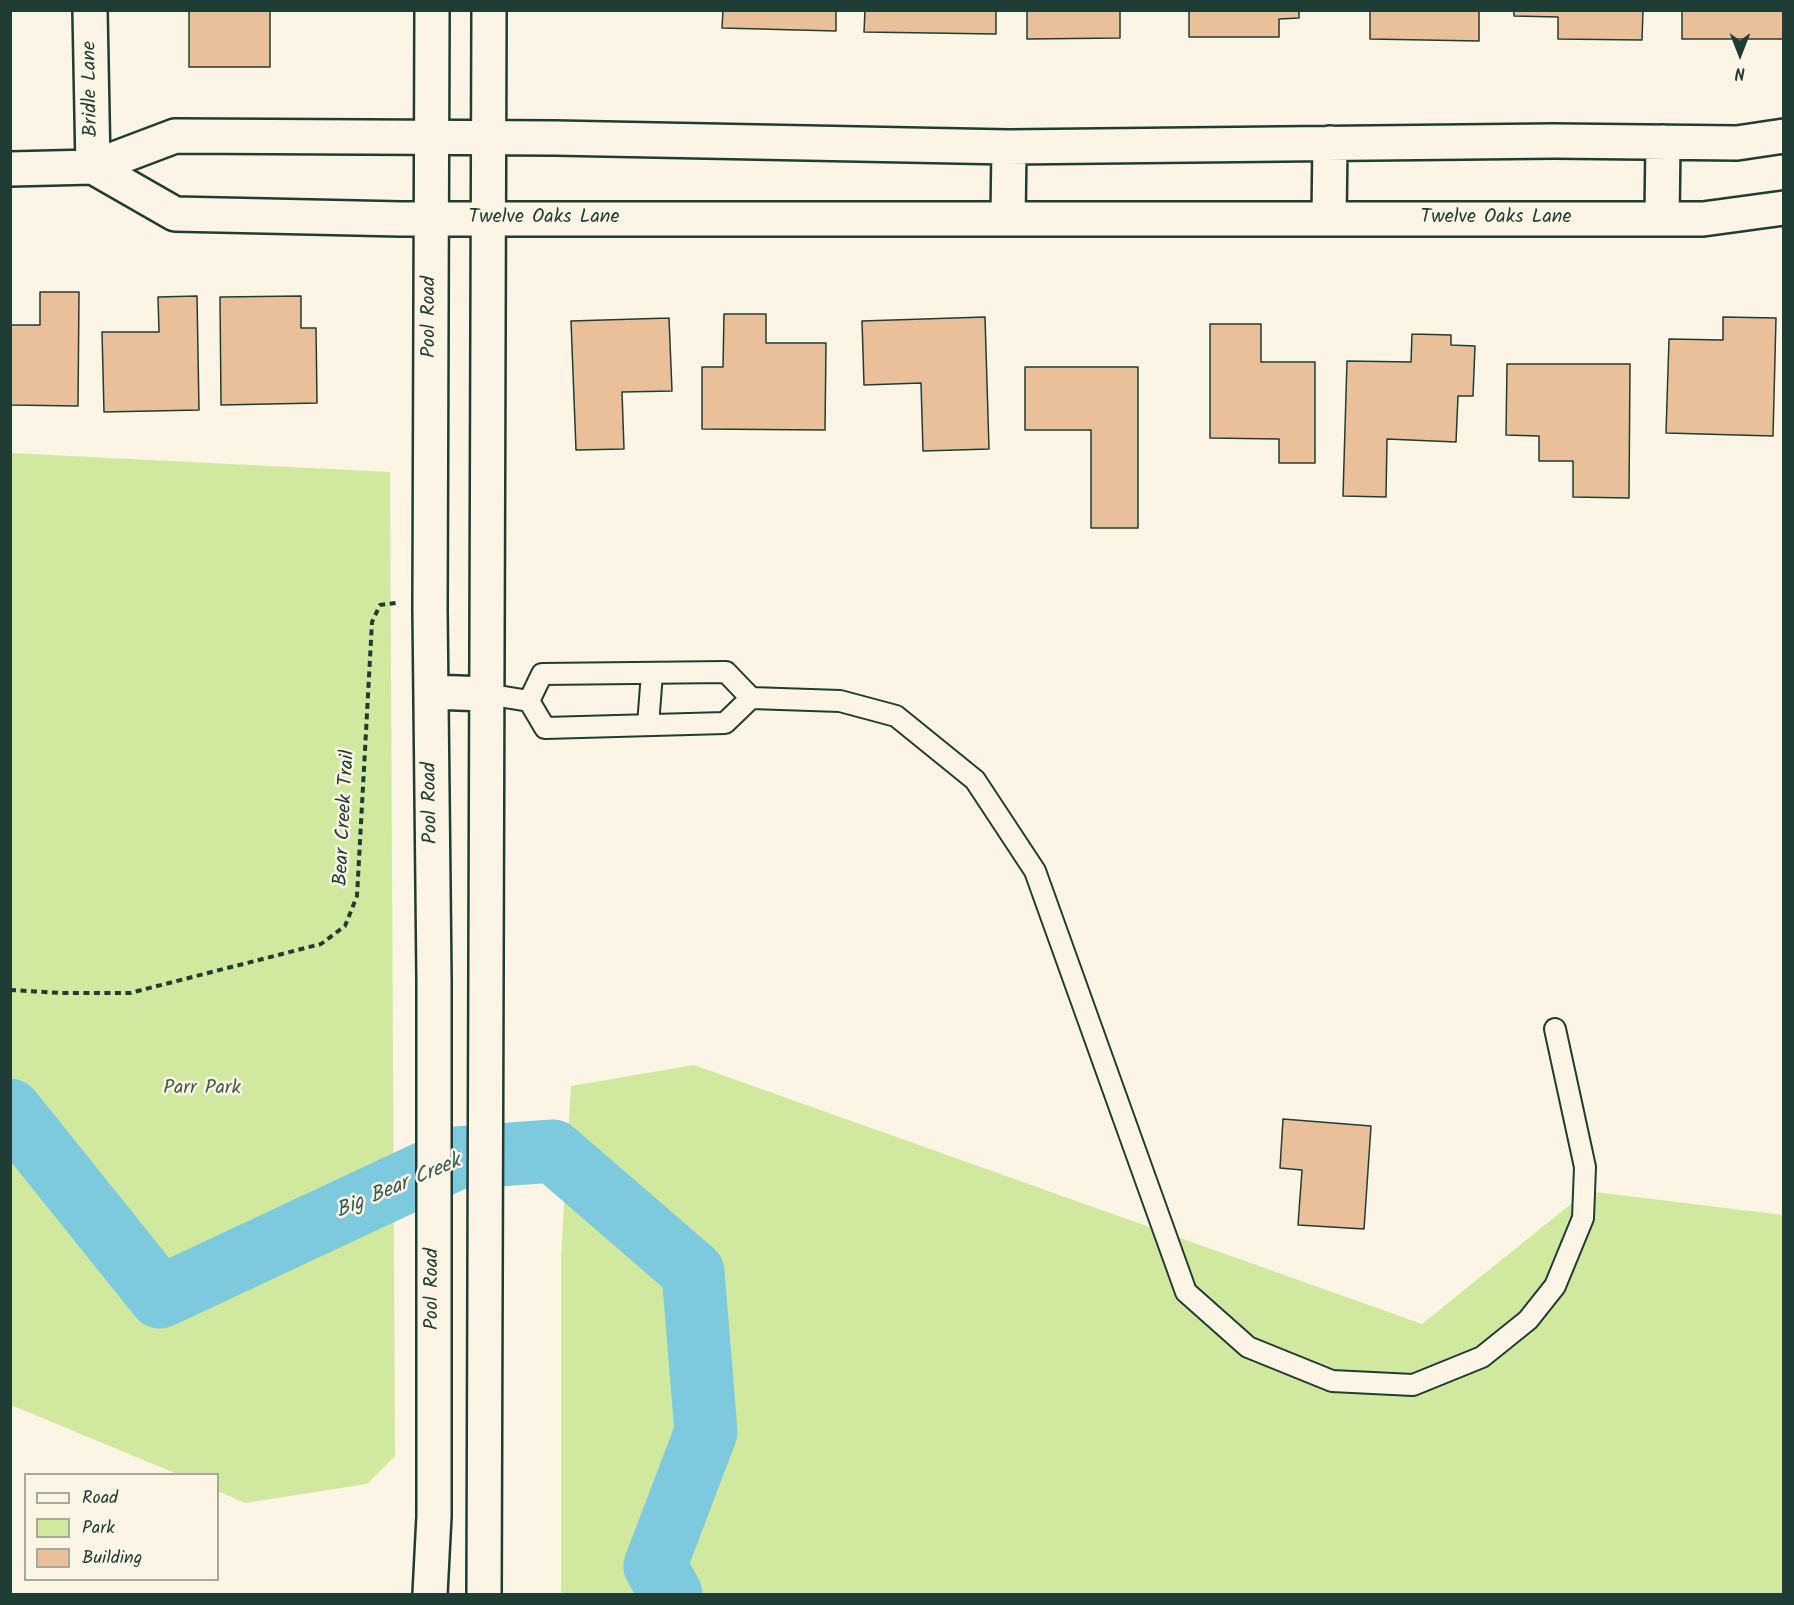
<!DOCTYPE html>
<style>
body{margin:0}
#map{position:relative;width:1794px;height:1605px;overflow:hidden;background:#fcf5e5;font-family:Kalam,sans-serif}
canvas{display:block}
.frame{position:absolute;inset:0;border:12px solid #1f3d34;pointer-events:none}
.legend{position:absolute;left:24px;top:1473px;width:195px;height:108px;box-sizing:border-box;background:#fcf5e5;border:2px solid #a4ab9e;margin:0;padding:8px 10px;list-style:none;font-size:18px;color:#1f3d34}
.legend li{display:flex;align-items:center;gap:12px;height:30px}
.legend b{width:30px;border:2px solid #a4ab9e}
.north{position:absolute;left:1710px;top:24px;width:60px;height:60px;-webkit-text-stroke:4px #fcf5e5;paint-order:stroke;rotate:180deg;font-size:16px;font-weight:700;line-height:24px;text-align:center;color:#1f3d34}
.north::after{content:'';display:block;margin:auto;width:21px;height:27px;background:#1f3d34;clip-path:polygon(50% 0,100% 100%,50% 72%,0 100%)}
</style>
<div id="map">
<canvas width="1794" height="1605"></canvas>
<div class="frame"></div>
<ul class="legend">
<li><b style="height:8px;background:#fcf5e5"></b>Road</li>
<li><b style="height:16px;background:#d0e99f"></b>Park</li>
<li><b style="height:16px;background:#eac09a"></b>Building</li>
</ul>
<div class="north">N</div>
</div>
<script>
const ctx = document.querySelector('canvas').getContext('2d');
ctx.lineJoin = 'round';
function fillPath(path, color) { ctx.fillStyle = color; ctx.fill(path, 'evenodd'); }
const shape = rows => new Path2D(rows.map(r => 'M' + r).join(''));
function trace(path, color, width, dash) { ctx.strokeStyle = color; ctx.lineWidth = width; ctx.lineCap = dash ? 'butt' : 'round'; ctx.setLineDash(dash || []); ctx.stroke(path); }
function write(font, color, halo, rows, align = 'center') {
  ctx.font = font + ' Kalam,sans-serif'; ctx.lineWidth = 5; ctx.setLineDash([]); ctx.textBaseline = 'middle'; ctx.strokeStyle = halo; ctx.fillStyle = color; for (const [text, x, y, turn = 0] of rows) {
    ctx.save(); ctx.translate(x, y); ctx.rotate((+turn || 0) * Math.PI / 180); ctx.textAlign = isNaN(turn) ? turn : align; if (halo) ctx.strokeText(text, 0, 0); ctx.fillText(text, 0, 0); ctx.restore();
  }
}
fillPath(shape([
 [11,453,390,472,395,1456,367,1484,245,1503,218,1491,218,1474,177,1474,11,1405],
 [694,1065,1422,1324,1587,1191,1783,1215,1783,1594,561,1594,561,1257,571,1086]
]), '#d0e99f');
trace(shape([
 [10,1110,160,1297,457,1158,553,1151,693,1272,706,1432,655,1566,671,1594]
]), '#7dc9dd', 63);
const building = shape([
 [189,10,270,10,270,67,189,67,189,10],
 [723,10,836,10,836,31,722,28,723,10],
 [865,10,996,10,996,34,864,32,865,10],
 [1027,10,1129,10,1120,11,1120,38,1027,39,1027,10],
 [1189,10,1299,10,1299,18,1279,19,1279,37,1189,37,1189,10],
 [1370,10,1479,10,1479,41,1370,39,1370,10],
 [1514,10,1643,10,1642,40,1558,39,1558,17,1514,16,1514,10],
 [1682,10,1784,10,1784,39,1682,39,1682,10],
 [40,292,79,292,78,406,10,405,10,325,40,325,40,292],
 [197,296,199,410,104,412,102,332,159,332,158,297,197,296],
 [301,296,301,328,316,328,317,403,221,405,220,297,301,296],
 [724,314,766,314,766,343,826,343,825,430,702,429,702,367,723,367,724,314],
 [985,317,989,449,923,451,921,383,864,385,862,321,985,317],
 [1723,317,1776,318,1773,436,1666,433,1669,339,1723,340,1723,317],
 [669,318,672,391,622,392,624,449,576,450,571,321,669,318],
 [1210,324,1261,324,1261,362,1315,362,1315,463,1279,463,1279,439,1210,438,1210,324],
 [1412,334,1451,335,1451,345,1475,346,1473,396,1458,396,1456,442,1387,439,1386,497,1343,496,1347,361,1411,362,1412,334],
 [1507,364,1630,364,1629,498,1573,497,1573,461,1539,461,1539,436,1506,435,1507,364],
 [1025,367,1138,367,1138,528,1091,528,1091,430,1025,430,1025,367],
 [1283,1119,1371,1126,1364,1229,1298,1225,1302,1170,1280,1168,1283,1119]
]);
fillPath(building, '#eac09a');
trace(building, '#1f3d34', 1.5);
const service = shape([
 [486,694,529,701,545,728,725,723,751,698,726,672,542,674,529,701],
 [751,698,840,701,896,716,975,780,1035,871,1186,1292,1248,1347,1332,1381,1413,1385,1482,1357,1528,1320,1555,1286,1583,1218,1585,1167,1555,1029],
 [648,725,652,673]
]);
const minor = shape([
 [90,10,93,167],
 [93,167,175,214,401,219,1703,219,1784,208],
 [10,169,93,167,175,136,555,138,1009,147,1554,141,1737,143,1784,136],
 [1008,219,1009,147],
 [1329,219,1330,143],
 [1662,219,1663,142]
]);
const secondary = shape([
 [431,692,486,694],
 [430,1594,434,1516,434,980,430,609,432,10],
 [484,1594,489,10]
]);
trace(service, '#1f3d34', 24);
trace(minor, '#1f3d34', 38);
trace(secondary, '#1f3d34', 38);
trace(shape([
 [10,990,62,993,130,993,321,944,345,926,357,896,372,622,380,605,396,603]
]), '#1f3d34', 4, [6, 4.5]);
trace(service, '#fcf5e5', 20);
trace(minor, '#fcf5e5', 33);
trace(secondary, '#fcf5e5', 33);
write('20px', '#1f3d34', '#fcf5e5', [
 ["Bridle Lane",92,89,-91],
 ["Twelve Oaks Lane",544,219],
 ["Twelve Oaks Lane",1496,219],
 ["Pool Road",431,317,-90],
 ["Pool Road",432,803,-91],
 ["Bear Creek Trail",346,818,-87],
 ["Pool Road",434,1289,-90]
]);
write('20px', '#425f49', '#fcf5e5', [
 ["Parr Park",202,1090]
]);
write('italic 21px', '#325956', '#fcf5e5', [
 ["Big Bear Creek",399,1188,-23]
]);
</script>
